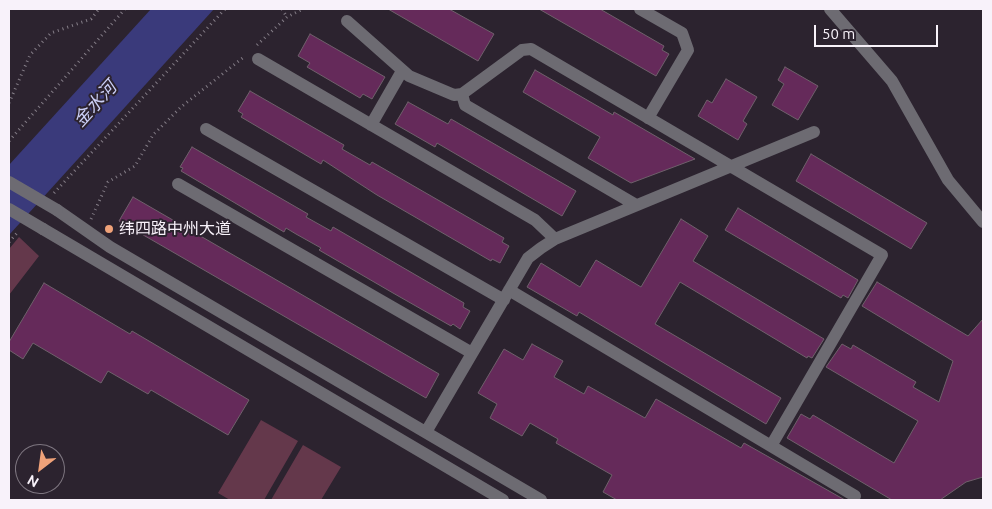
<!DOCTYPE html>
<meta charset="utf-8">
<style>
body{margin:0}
#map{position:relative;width:992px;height:509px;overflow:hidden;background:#2c232f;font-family:Ubuntu,sans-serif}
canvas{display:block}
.frame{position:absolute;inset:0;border:10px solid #f8f2fa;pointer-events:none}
.north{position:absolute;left:15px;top:444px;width:50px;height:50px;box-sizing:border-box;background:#2c232f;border:1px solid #7e7680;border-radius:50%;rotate:210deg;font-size:14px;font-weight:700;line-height:20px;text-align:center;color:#f8f2fa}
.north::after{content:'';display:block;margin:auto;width:18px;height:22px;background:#f0a279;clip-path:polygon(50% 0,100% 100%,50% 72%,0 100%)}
.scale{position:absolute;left:814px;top:25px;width:124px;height:22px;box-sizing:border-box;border:2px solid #f8f2fa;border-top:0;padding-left:6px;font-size:15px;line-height:18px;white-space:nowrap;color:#f8f2fa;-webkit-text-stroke:4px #2c232f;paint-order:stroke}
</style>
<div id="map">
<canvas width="992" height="509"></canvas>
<div class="frame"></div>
<div class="north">N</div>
<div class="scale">50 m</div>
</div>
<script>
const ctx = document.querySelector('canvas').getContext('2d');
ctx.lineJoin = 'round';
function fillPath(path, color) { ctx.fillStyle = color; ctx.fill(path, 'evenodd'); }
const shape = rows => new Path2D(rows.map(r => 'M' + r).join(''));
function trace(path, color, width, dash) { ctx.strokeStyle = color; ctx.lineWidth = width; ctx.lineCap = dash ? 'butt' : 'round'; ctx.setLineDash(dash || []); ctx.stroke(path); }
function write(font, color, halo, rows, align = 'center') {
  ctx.font = font + ' Ubuntu,"Noto Sans SC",sans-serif'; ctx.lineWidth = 4; ctx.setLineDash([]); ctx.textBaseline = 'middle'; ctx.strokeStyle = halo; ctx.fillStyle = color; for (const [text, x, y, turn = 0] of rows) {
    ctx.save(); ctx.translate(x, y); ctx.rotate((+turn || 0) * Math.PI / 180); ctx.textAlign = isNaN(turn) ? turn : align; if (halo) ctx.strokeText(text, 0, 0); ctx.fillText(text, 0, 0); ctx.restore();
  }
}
fillPath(shape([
 [19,237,39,256,9,295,9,249],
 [261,420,298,441,264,500,230,500,218,493],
 [303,445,341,467,321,500,271,500]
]), '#64384b');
fillPath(shape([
 [151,9,214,9,9,235,9,165]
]), '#3a3a7b');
const building = shape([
 [388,9,449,9,494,34,478,61,388,9],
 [539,9,600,9,664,46,662,50,669,54,656,76,539,9],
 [310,34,385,77,372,99,363,94,360,98,307,67,310,63,298,56,310,34],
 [785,67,818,86,798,120,772,105,784,84,778,80,785,67],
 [535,70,613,115,614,112,695,159,631,183,588,158,600,137,523,92,535,70],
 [726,79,757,97,743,121,747,124,738,140,698,116,707,100,712,103,726,79],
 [250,91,344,145,342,149,370,165,372,162,504,238,502,242,509,246,500,263,492,259,491,261,377,195,323,160,321,164,241,117,243,114,238,111,250,91],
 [408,102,448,124,451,119,576,191,562,216,437,143,435,147,395,124,408,102],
 [192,147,308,214,306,217,331,231,333,227,464,303,463,307,470,311,460,329,453,324,451,326,393,293,319,250,321,248,296,234,286,228,284,232,181,171,183,168,180,167,192,147],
 [811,154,927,223,911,249,796,181,811,154],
 [133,197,439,374,426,398,119,221,133,197],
 [738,208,858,280,848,298,843,295,841,298,725,230,738,208],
 [681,219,708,236,693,261,824,339,812,358,808,356,807,358,680,282,655,324,781,398,766,424,579,312,577,316,527,287,541,263,580,287,596,260,641,287,681,219],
 [877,282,968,336,983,319,983,477,966,482,940,500,892,500,787,438,801,414,810,419,813,415,894,463,918,421,826,367,842,344,851,349,853,345,916,382,913,387,939,402,953,361,862,306,877,282],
 [44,283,130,334,132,331,249,400,228,435,151,390,148,394,108,371,101,383,33,343,23,359,9,350,9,342,44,283],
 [532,344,563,361,554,377,584,394,588,386,645,418,656,399,741,448,744,443,845,500,617,500,603,492,612,475,556,443,558,439,530,423,522,436,490,418,497,404,478,393,504,349,523,360,532,344]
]);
fillPath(building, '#652a5a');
trace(building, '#6f606b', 1);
trace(shape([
 [282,9,287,17],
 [257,45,287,17,303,9],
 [9,103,30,55,51,33,91,19,99,9],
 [9,141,125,9],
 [54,193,225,9],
 [91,219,108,182,135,166,153,135,181,107,245,56],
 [9,242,19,231]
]), '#847d87', 3, [1, 4]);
trace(shape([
 [640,9,682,33,688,50,648,118],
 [830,9,892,81,948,180,983,222],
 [347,21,409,76,454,95,462,94,522,50,531,49,882,255,771,446],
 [258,59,535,220,555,239],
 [462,94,465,105,636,205],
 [371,125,402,71],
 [206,129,504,300],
 [178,184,472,353],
 [57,210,110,247,541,500],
 [43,229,503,500],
 [509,290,855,496],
 [426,432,528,258,541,248,555,239,814,132]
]), '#6d6b72', 12);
trace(shape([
 [9,182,57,210],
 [9,209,43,229]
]), '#6d6b72', 12);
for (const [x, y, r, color] of [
 [109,229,5,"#f0a279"]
]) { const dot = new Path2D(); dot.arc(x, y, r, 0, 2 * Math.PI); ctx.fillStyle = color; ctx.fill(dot); trace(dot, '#2c232f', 2); }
write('16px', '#f8f2fa', '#2c232f', [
 ["纬四路中州大道",119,229]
], 'left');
write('italic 18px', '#cbcff6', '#2c232f', [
 ["金水河",95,104,-48]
]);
</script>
